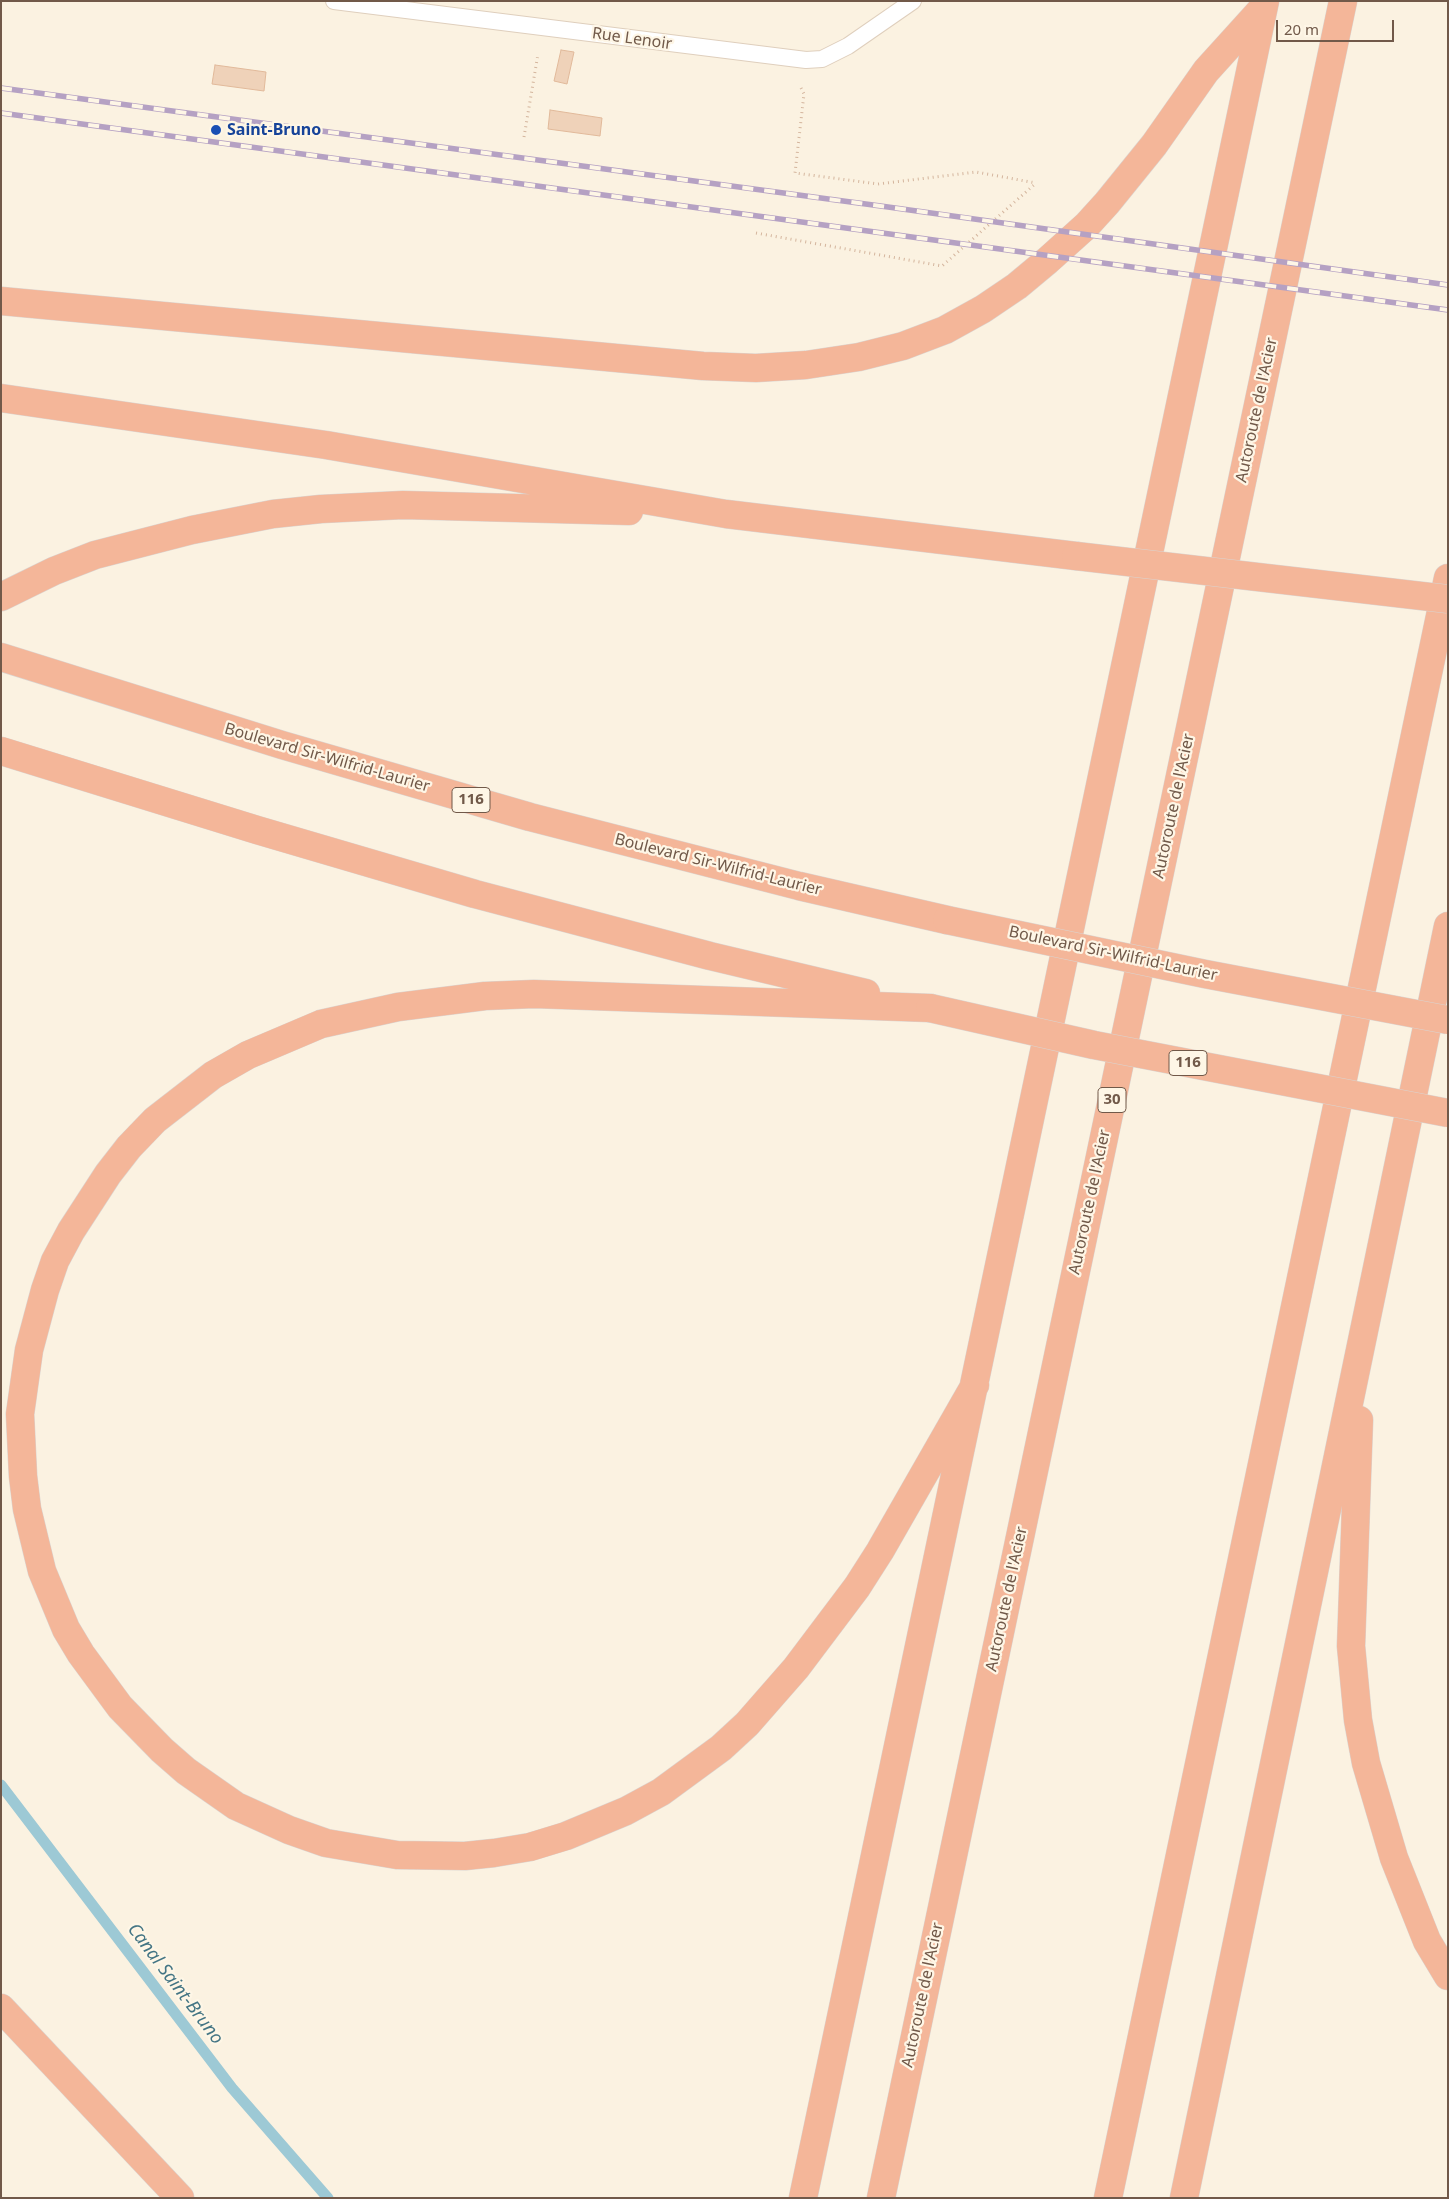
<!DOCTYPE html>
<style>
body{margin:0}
#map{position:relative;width:1449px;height:2199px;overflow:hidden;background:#fbf2e1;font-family:"Noto Sans",sans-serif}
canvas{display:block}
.frame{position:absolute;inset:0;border:2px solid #715949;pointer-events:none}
.scale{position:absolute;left:1276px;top:20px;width:118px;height:22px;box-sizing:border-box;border:2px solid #715949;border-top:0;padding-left:6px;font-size:15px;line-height:18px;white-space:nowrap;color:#715949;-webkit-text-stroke:4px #fef6e6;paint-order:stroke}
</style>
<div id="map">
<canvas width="1449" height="2199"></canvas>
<div class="frame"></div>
<div class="scale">20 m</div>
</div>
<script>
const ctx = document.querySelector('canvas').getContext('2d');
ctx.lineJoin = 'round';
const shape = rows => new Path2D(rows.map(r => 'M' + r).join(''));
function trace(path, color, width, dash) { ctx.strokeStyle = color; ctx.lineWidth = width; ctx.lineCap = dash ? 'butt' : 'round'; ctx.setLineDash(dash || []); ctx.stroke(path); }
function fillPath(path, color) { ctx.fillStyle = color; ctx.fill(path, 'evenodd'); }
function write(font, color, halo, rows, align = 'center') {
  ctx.font = font + ' "Noto Sans",sans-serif'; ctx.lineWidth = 4.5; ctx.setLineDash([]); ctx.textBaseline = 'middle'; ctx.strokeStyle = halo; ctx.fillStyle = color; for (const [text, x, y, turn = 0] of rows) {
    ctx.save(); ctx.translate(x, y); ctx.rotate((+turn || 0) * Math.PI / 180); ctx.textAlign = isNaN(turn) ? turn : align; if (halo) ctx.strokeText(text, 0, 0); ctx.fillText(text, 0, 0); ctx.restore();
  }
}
trace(shape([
 [1,1785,232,2088,328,2198]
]), '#9dc9d5', 11);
const building = shape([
 [561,50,574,52,567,84,554,81,561,50],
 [215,65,266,72,264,91,212,84,215,65],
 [550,110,602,118,600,136,548,129,550,110]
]);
fillPath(building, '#efd2b9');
trace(building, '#e1b99a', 1);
const service = shape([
 [334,1,806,60,822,59,848,46,913,1]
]);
const motorway = shape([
 [1,301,703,366,756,368,806,365,859,357,903,346,945,330,983,309,1017,286,1047,261,1087,225,1107,203,1154,145,1206,71,1263,8],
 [1,398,326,445,726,514,1076,556],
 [1,597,54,571,95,555,192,530,273,514,321,509,403,505,629,511],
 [1,657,282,745,530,817,799,886,947,920],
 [1,751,257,830,475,894,710,956,866,993],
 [930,1008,534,994,485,996,398,1007,321,1024,248,1055,213,1075,155,1120,129,1147,108,1174,71,1231,55,1261,45,1290,29,1350,20,1414,23,1476,27,1509,42,1571,66,1629,81,1654,120,1707,162,1750,186,1771,236,1806,289,1830,326,1843,397,1855,465,1856,494,1853,530,1847,566,1836,626,1811,661,1792,721,1748,747,1724,796,1668,857,1587,880,1551,975,1385],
 [1359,1420,1351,1646,1358,1720,1366,1763,1394,1858,1427,1941,1448,1976],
 [1,2008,180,2198],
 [803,2198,1265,1],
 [881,2198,1343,1],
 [1108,2198,1448,578],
 [1184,2198,1448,926]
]);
trace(service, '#dfcfbd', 18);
trace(motorway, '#dad4d0', 29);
trace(shape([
 [801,88,804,94,795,173,878,184,976,172,1036,183],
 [524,137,538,54],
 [756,233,942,266,1035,184]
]), '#d4b59d', 3, [1, 4]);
trace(service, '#fff', 16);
trace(motorway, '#f4b699', 28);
const rail = shape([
 [1,88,888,207,1448,285],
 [1,113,1448,310]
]);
trace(rail, '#b5a1c3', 5.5);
trace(rail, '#fef6e6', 4, [11]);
const motorwayBridge = shape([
 [1076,556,1448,599],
 [947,920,1205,974,1448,1020],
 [930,1008,1094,1045,1448,1113]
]);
trace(motorwayBridge, '#dad4d0', 29, []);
trace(motorwayBridge, '#f4b699', 28);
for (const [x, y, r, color] of [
 [216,130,6,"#1a4fb4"]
]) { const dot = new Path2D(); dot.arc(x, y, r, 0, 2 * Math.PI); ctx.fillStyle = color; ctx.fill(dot); trace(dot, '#fef6e6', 2); }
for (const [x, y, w] of [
 [471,800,38],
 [1188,1063,38],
 [1112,1100,28]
]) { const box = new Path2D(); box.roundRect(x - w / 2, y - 12.5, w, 25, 4); ctx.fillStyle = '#fef6e6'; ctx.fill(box); trace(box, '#715949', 1); }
write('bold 15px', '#715949', null, [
 ["116",471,800],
 ["116",1188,1063],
 ["30",1112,1100]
]);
write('16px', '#715949', '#fef6e6', [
 ["Rue Lenoir",632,39,8],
 ["Autoroute de l'Acier",1257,410,-78],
 ["Boulevard Sir-Wilfrid-Laurier",327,758,16],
 ["Autoroute de l'Acier",1174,806,-78],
 ["Boulevard Sir-Wilfrid-Laurier",718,865,14],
 ["Boulevard Sir-Wilfrid-Laurier",1113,954,12],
 ["Autoroute de l'Acier",1090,1202,-78],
 ["Autoroute de l'Acier",1007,1599,-78],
 ["Autoroute de l'Acier",923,1995,-78]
]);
write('bold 16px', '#164399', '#fef6e6', [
 ["Saint-Bruno",227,130]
], 'left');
write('italic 18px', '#447584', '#fef6e6', [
 ["Canal Saint-Bruno",175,1984,53]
]);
</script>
